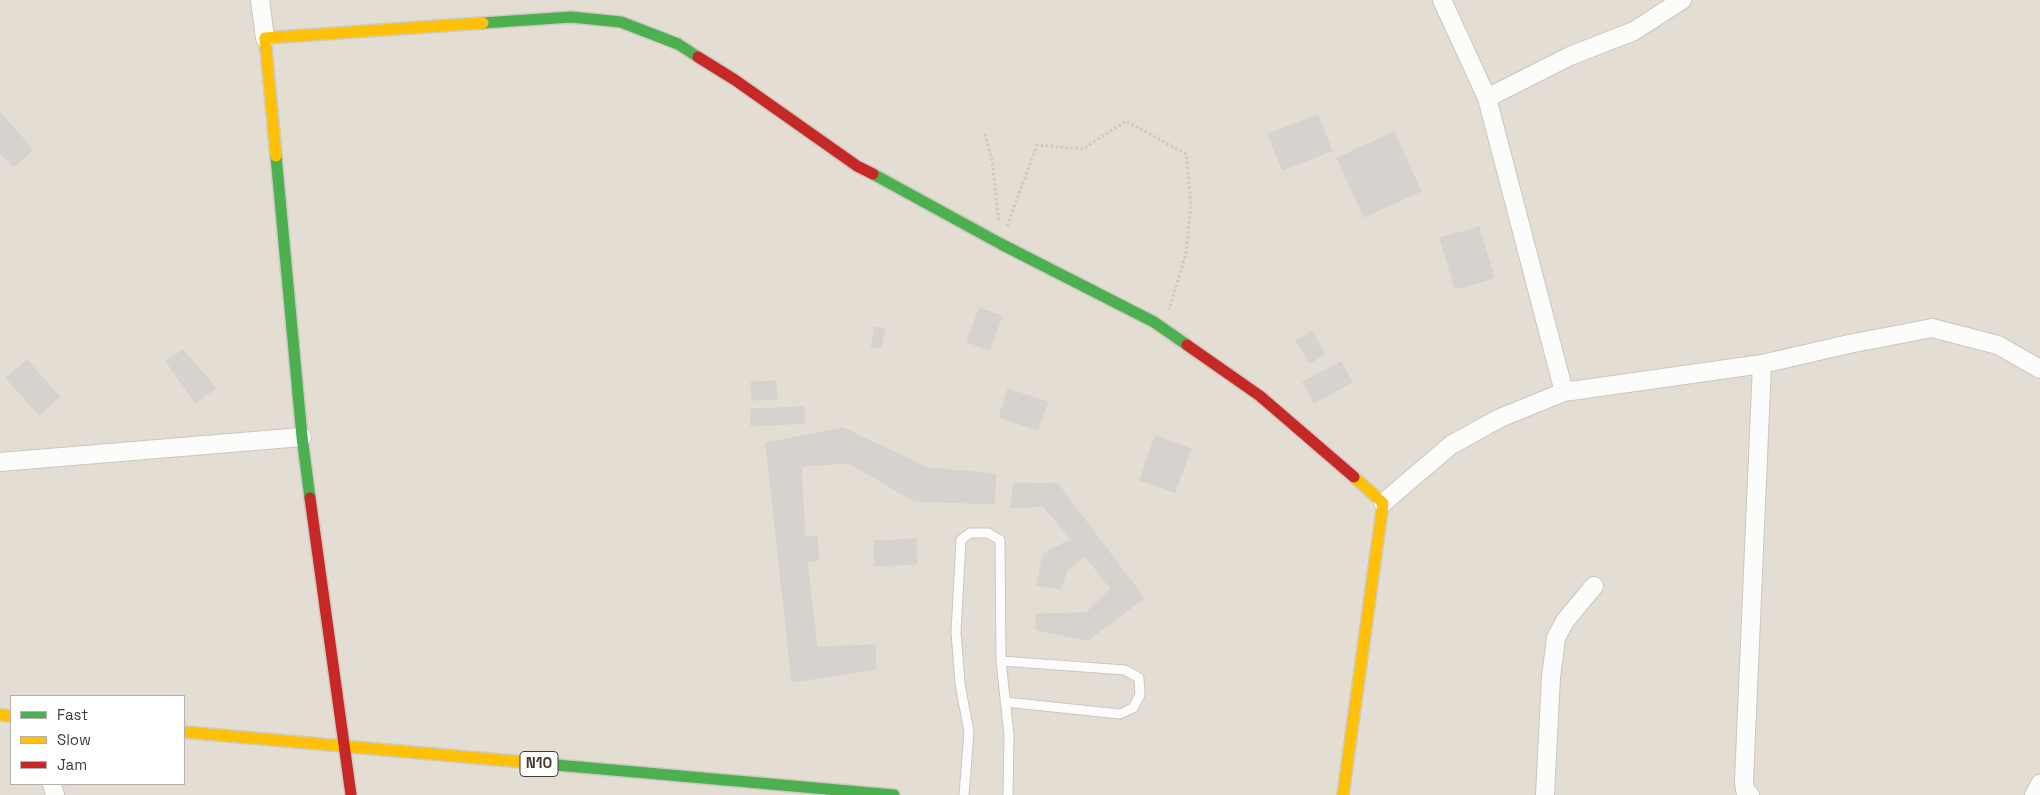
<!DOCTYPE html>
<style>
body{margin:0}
#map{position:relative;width:2040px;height:795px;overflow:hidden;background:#eeebe6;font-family:"Space Grotesk",sans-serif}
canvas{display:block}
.legend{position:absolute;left:10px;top:695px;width:175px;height:90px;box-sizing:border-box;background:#fff;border:1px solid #b4b1ad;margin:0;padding:6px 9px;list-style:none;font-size:15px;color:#433c33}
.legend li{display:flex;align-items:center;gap:10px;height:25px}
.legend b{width:25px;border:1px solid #b4b1ad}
</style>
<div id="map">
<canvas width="2040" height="795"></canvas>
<ul class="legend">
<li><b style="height:6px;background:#4caf50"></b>Fast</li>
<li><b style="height:6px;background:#ffc107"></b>Slow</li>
<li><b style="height:6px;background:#c62828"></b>Jam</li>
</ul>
</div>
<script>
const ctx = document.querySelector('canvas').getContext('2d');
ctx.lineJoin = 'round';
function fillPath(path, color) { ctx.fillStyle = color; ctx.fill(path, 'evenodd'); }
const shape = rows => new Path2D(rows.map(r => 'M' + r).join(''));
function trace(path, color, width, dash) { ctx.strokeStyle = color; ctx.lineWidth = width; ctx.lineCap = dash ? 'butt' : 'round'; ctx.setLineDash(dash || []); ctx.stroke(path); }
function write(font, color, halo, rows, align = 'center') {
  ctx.font = font + ' "Space Grotesk",sans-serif'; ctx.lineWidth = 5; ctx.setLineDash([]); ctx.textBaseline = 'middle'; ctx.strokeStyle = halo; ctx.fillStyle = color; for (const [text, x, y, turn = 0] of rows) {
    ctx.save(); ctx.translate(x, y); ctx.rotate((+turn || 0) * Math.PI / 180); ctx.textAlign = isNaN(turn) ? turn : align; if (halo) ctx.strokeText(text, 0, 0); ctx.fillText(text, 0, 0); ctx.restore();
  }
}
fillPath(shape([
 [0,0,2040,0,2040,795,0,795],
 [11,696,184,696,184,784,11,784]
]), '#e3ddd3');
const building = shape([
 [0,112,33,150,13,167,0,153,0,112],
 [1318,115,1332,151,1282,170,1268,134,1318,115],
 [1394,132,1421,191,1364,217,1337,158,1394,132],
 [1479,227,1494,278,1455,289,1440,238,1479,227],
 [979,308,1002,316,990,350,967,342,979,308],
 [875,327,885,329,881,348,871,347,875,327],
 [1312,331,1325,354,1310,363,1296,341,1312,331],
 [183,350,216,388,195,403,166,361,183,350],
 [27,360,60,397,39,415,6,378,27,360],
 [1341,362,1352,382,1314,403,1303,382,1341,362],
 [776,381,777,399,752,400,751,382,776,381],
 [1008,389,1048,402,1038,430,999,417,1008,389],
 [804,407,805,423,751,426,751,409,804,407],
 [843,428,928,468,996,474,994,504,914,501,849,463,801,466,805,536,817,537,819,560,807,562,817,647,875,645,876,669,792,682,766,443,843,428],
 [1155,436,1191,449,1175,492,1140,480,1155,436],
 [1014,483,1058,484,1144,598,1088,640,1036,630,1036,614,1086,613,1111,589,1085,556,1067,570,1061,589,1037,585,1043,554,1071,539,1043,506,1010,508,1014,483],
 [916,539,917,564,875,566,874,541,916,539]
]);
fillPath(building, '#d6d2cd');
trace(building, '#d6d2cc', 1);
const lane = shape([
 [1001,661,1125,670,1139,678,1140,695,1133,708,1120,714,1005,702],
 [964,795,969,732,960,684,956,632,961,540,970,533,988,533,1000,540,1001,661,1009,735,1008,795]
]);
const street = shape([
 [260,0,265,38],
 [1442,0,1487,98,1564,392],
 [1487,98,1570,56,1634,31,1682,0],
 [0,462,302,437],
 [1383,503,1451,445,1500,418,1564,392,1762,364,1849,344,1932,328,1998,345,2040,369],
 [52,784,55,795],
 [1545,795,1551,677,1556,638,1565,621,1594,586],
 [1750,795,1745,790,1744,781,1762,364],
 [2034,795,2040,784]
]);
const fast = shape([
 [483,23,571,17,621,22,678,44,698,57],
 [276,156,302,437,310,498],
 [873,174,1001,244,1154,322,1187,345],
 [523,762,894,795]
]);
const slow = shape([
 [276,156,265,38,483,23],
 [0,715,11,716],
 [184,732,523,762],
 [1343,795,1383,503,1354,477]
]);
const jam = shape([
 [698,57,735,80,857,166,873,174],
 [1187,345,1260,396,1354,477],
 [310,498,351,795]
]);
trace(lane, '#cac7c2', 11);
trace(street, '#cac7c2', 20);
trace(fast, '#cfcabe', 14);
trace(slow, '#cfcabe', 14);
trace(jam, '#cfcabe', 14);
trace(shape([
 [985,134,992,161,999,222],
 [1007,226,1037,145,1083,149,1126,121,1186,154,1191,204,1186,253,1169,310]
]), '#cccac5', 3, [2.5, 2.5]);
trace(lane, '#fcfcfb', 9);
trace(street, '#fcfcfb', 18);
trace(fast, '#4caf50', 11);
trace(slow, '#ffc107', 11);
trace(jam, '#c62828', 11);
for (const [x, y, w] of [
 [539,764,38]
]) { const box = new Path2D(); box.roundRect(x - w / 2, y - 12.5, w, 25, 4); ctx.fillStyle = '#fff'; ctx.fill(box); trace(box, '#433c33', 1); }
write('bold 15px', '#433c33', null, [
 ["N10",539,764]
]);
</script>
